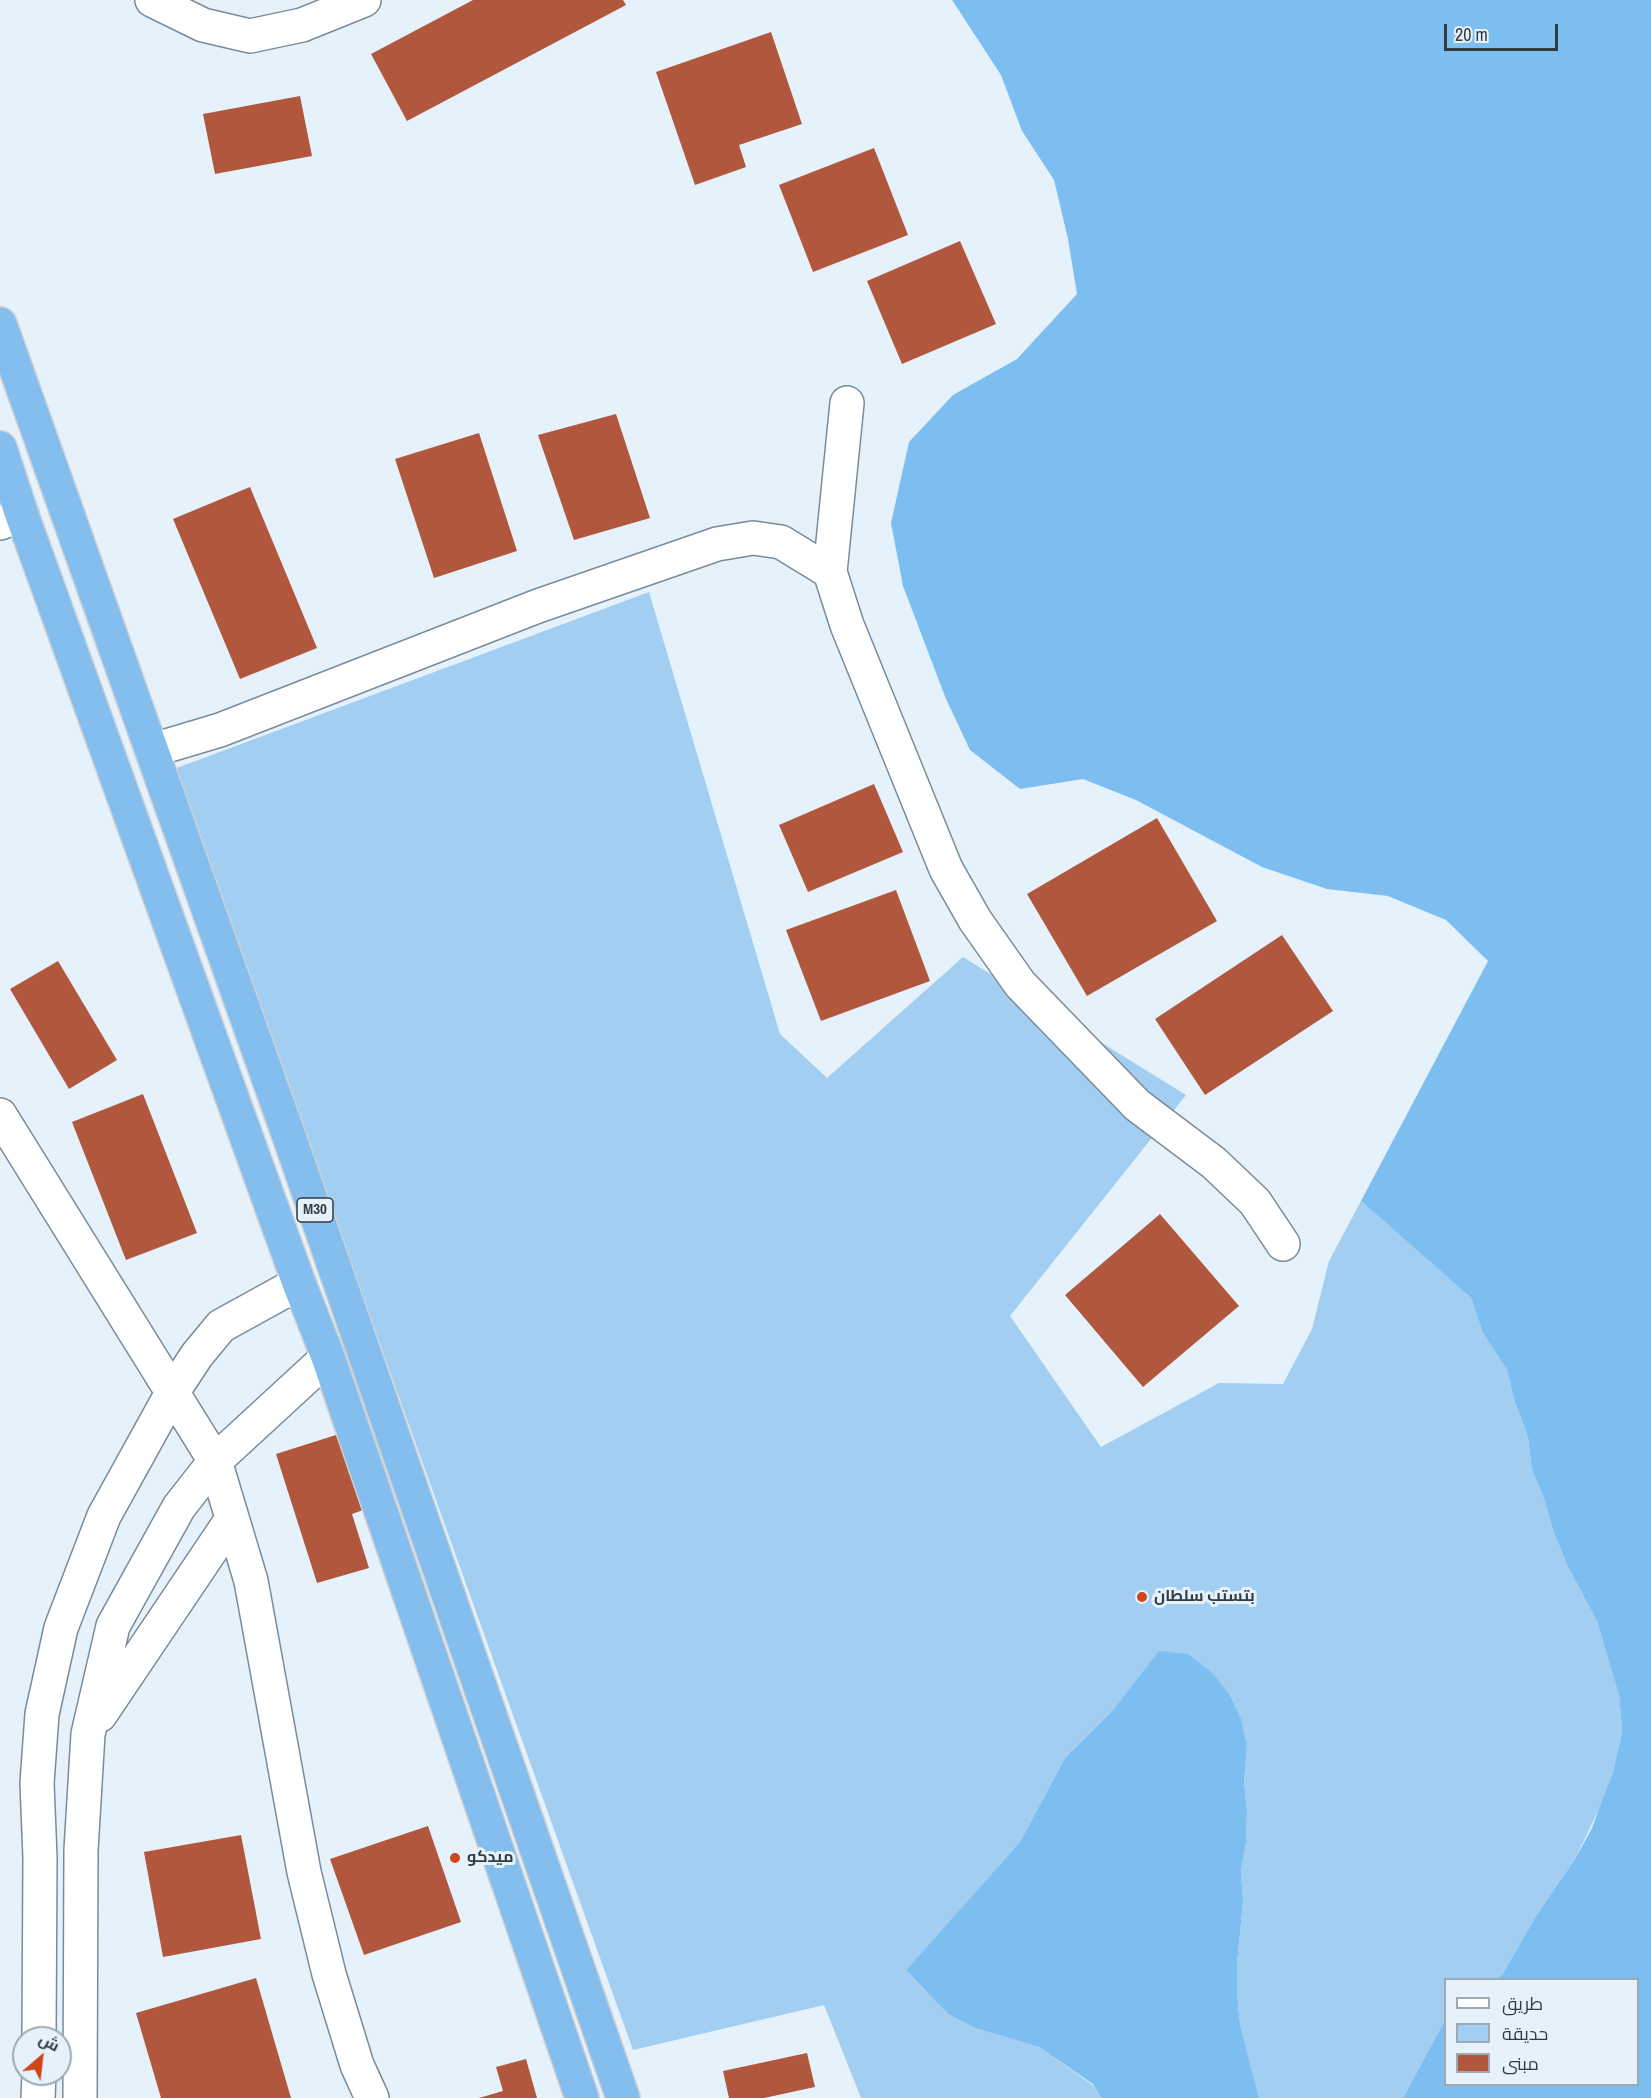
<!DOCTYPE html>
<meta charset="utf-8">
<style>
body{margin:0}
#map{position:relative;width:1651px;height:2098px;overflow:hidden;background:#e5f2fc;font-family:"Archivo Narrow",Cairo,sans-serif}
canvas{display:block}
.legend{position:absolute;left:1444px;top:1978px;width:195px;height:108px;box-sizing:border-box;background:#e5f2fc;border:2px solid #9ea9b2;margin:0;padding:8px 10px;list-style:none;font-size:18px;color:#333b42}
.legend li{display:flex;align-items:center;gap:12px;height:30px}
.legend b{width:30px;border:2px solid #9ea9b2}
.north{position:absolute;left:12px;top:2026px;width:60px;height:60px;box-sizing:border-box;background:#e5f2fc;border:2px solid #9ea9b2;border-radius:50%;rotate:28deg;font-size:16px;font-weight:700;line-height:24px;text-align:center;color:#333b42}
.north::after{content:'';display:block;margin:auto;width:21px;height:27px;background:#ce461a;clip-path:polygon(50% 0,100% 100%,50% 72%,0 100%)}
.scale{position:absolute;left:1444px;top:24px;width:114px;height:27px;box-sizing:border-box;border:3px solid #333b42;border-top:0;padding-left:8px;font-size:18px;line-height:21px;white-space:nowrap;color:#333b42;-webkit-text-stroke:4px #e5f2fc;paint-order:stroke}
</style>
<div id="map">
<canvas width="1651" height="2098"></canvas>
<ul class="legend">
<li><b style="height:8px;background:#fff"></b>طريق</li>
<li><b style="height:16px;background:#a2cef2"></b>حديقة</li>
<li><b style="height:16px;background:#b1573d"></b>مبنى</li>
</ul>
<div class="north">ش</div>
<div class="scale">20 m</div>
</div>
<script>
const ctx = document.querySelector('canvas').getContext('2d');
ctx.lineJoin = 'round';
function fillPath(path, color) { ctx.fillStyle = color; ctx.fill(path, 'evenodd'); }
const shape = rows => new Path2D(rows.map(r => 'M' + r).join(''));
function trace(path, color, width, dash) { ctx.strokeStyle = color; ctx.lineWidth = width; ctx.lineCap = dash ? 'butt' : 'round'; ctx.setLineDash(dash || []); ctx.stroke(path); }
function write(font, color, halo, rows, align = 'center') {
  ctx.font = font + ' "Archivo Narrow",Cairo,sans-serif'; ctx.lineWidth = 6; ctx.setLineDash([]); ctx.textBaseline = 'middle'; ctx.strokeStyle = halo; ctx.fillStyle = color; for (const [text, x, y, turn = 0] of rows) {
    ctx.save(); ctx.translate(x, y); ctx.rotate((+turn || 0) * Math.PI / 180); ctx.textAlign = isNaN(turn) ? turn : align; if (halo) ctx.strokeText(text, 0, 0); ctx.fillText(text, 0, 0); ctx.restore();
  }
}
fillPath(shape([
 [649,592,780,1034,827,1078,963,957,1186,1095,1010,1316,1101,1447,1219,1383,1283,1384,1312,1329,1329,1261,1361,1201,1471,1298,1483,1333,1507,1370,1515,1402,1528,1437,1532,1470,1544,1498,1553,1530,1567,1565,1597,1621,1619,1695,1622,1730,1613,1772,1603,1801,1575,1859,1536,1916,1502,1975,1495,1979,1446,1980,1445,2020,1403,2098,1259,2098,1240,2024,1237,1994,1237,1964,1243,1902,1241,1870,1246,1843,1247,1812,1244,1782,1247,1747,1160,1651,1113,1710,1065,1758,1020,1842,906,1970,948,2014,975,2028,1039,2047,1093,2085,1101,2098,861,2098,824,2005,633,2050,174,769]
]), '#a2cef2');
fillPath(shape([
 [952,0,1651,0,1651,2098,1403,2098,1445,2020,1446,2084,1638,2084,1638,1980,1495,1979,1502,1975,1536,1916,1575,1859,1592,1828,1613,1772,1622,1731,1619,1695,1597,1621,1567,1565,1553,1530,1544,1498,1532,1470,1528,1437,1515,1402,1507,1370,1483,1333,1471,1298,1361,1201,1488,961,1446,920,1388,896,1327,889,1262,867,1136,800,1083,779,1020,789,970,750,946,699,903,586,891,523,909,442,953,395,1017,359,1077,294,1068,239,1054,180,1022,131,1001,75],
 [1159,1651,1188,1654,1212,1673,1229,1694,1241,1719,1247,1747,1244,1782,1247,1812,1246,1843,1241,1870,1243,1902,1237,1964,1237,1994,1240,2024,1259,2098,1101,2098,1093,2084,1039,2047,975,2028,948,2014,906,1970,1020,1842,1065,1758,1113,1710]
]), '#7dbef1');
fillPath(shape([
 [473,0,623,0,626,5,407,121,371,54],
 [771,32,802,124,739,145,746,167,695,185,656,72],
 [300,96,312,156,215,174,203,114],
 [874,148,908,235,813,272,779,185],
 [960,241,996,324,902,364,867,281],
 [616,414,650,518,574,540,538,435],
 [479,433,517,551,434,578,395,459],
 [250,487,317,648,240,679,173,519],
 [874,784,903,852,808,892,779,825],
 [1157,818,1217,921,1087,996,1027,894],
 [896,890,930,981,821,1021,786,930],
 [1282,935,1333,1011,1205,1095,1155,1019],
 [58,961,117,1060,69,1089,10,989],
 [143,1094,197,1233,126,1260,72,1122],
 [1160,1214,1239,1306,1143,1387,1065,1295],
 [339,1434,363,1510,352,1514,369,1568,317,1583,276,1454],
 [428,1826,461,1922,364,1955,330,1859],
 [241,1835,261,1939,163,1957,144,1852],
 [256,1978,291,2098,161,2098,136,2013],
 [807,2053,815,2087,764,2098,729,2098,723,2071],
 [526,2059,537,2098,479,2098,503,2091,496,2067]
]), '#b1573d');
const street = shape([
 [152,0,203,25,250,36,302,25,364,0],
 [0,523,22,515],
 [830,572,847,403],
 [153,750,220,730,538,606,717,544,753,538,781,542,830,572,847,625,946,869,975,920,1020,984,1137,1105,1214,1163,1255,1202,1283,1244],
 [0,1115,215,1461,251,1581,304,1872,329,1974,357,2065,372,2098],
 [100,1715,232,1519],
 [39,2038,40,1858,37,1783,42,1714,61,1628,104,1516,172,1393,197,1355,221,1326,299,1283],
 [38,2098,39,2074],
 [80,2098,81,1850,88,1734,113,1626,179,1507,215,1461,328,1357]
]);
const highway = shape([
 [0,324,291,1142,623,2098],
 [0,448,22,515,299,1283,328,1357,582,2098]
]);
trace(street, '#798b9b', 36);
trace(highway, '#ced0d2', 36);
trace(street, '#fff', 33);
trace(highway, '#83beee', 33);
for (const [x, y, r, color] of [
 [1142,1597,6,"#ce461a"],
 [455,1858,6,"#ce461a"]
]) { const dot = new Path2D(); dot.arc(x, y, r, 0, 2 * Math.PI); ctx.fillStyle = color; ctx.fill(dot); trace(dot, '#e5f2fc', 2); }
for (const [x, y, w] of [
 [315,1210,36]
]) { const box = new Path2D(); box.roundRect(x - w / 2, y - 12, w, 24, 4.5); ctx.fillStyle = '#e5f2fc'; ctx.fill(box); trace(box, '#333b42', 1.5); }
write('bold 15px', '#333b42', null, [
 ["M30",315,1210]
]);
write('bold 16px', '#333b42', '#e5f2fc', [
 ["بتستب سلطان",1154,1597],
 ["ميدكو",467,1858]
], 'left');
</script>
